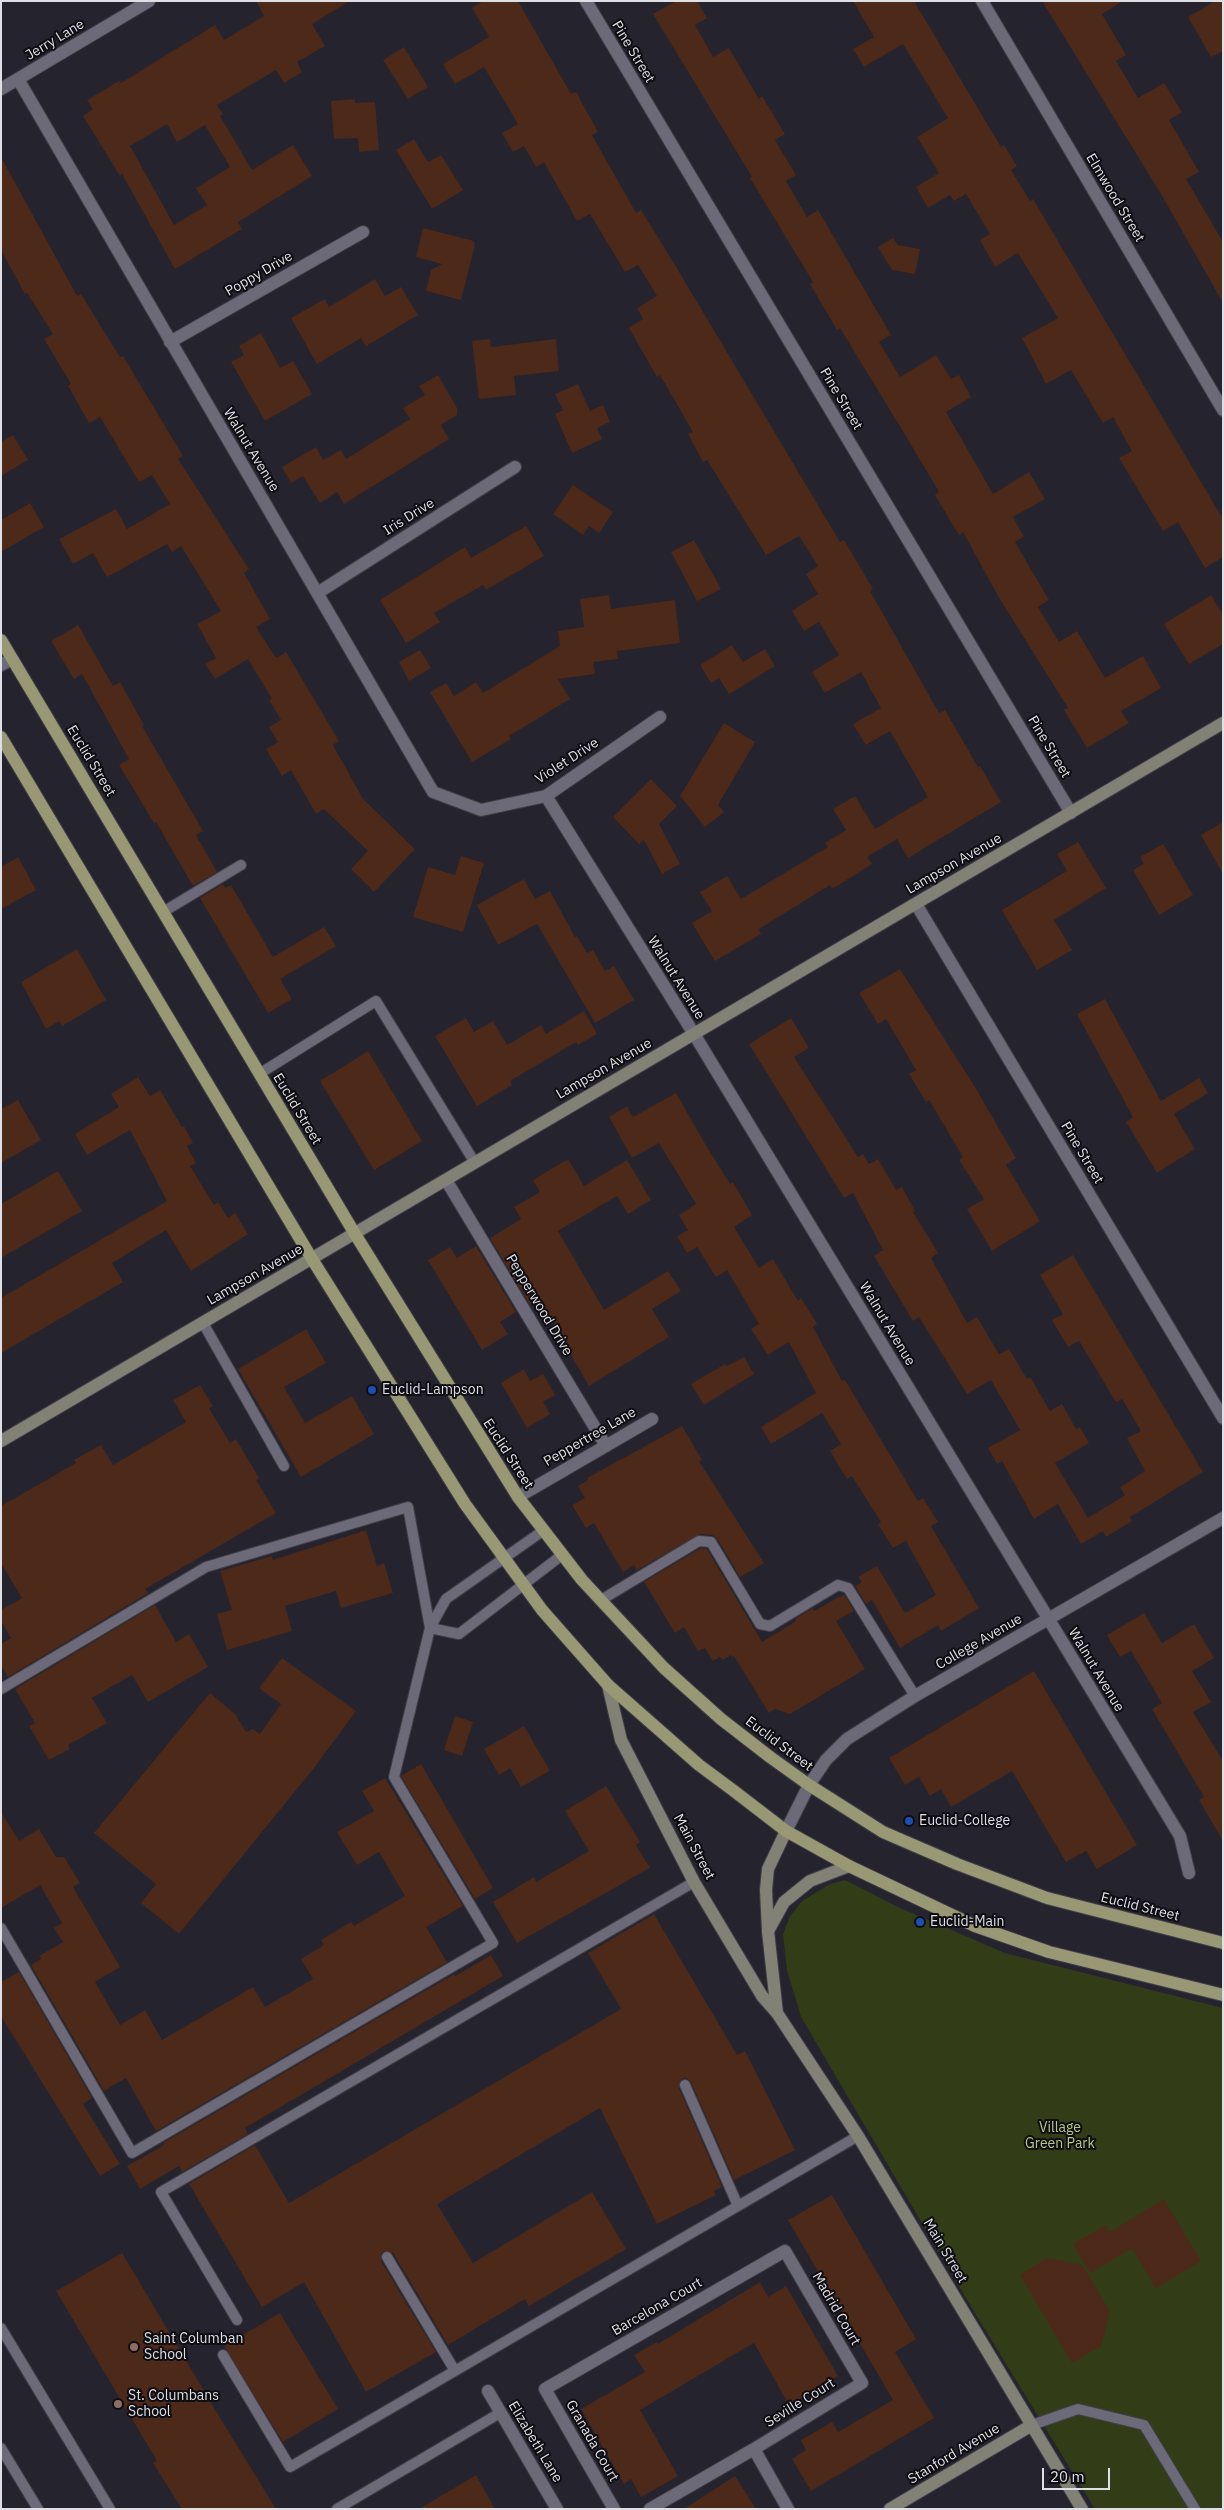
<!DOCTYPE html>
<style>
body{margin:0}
#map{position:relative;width:1224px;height:2510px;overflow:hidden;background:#24232e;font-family:"IBM Plex Sans",sans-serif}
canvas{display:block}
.frame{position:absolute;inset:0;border:2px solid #dfdfe6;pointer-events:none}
.scale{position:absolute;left:1042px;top:2468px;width:68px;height:22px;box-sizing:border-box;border:2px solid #dfdfe6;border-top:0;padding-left:6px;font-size:15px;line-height:18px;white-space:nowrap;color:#dfdfe6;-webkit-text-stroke:4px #0e0d12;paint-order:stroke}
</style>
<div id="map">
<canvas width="1224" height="2510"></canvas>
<div class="frame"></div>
<div class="scale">20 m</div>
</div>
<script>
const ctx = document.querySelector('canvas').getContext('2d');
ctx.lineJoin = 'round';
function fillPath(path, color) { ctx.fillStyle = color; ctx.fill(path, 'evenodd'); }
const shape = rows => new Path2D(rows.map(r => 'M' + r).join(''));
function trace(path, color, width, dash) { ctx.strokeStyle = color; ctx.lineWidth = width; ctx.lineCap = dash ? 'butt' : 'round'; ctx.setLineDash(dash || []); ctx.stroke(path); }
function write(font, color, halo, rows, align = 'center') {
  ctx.font = font + ' "IBM Plex Sans",sans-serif'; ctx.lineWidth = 4; ctx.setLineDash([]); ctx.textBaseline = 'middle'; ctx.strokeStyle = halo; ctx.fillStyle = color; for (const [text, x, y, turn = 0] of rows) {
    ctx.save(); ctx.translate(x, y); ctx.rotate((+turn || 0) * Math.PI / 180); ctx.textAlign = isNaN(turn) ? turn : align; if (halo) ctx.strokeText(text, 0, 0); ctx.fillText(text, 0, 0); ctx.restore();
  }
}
fillPath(shape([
 [845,1880,898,1907,1005,1953,1223,2008,1223,2509,1095,2509,973,2310,801,2017,787,1970,783,1934,790,1916,802,1901,830,1884]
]), '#323c17');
fillPath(shape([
 [256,1,350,1,312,24,325,46,297,62,302,72,284,83,276,70,217,105,223,114,220,116,252,170,293,145,312,176,238,222,242,229,175,269,122,174,120,176,83,116,93,109,87,100,119,81,121,83,215,25,224,40,264,16],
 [167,124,177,142,205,125,230,167,196,188,207,205,174,225,130,146],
 [483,1,518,1,571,94,576,92,598,132,592,135,636,213,641,210,675,265,840,542,844,540,873,589,870,591,939,713,945,710,978,767,980,766,1001,802,908,858,897,839,867,857,872,864,832,889,830,885,759,929,761,934,715,961,692,923,712,911,700,892,727,876,741,899,828,847,825,843,846,830,833,809,855,796,875,829,928,797,890,731,866,745,853,724,881,708,861,672,825,693,812,672,839,655,819,622,804,631,792,611,818,594,806,574,818,566,799,536,766,555,707,460,703,462,688,434,693,432,660,375,657,377,629,328,643,319,637,308,657,296,638,265,625,272,590,214,577,221,544,162,536,167,524,146,513,152,502,133,518,124,484,67,455,84,443,64,489,37,472,8],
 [676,1,697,1,707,18,695,25,713,57,729,48,759,99,762,96,785,134,775,140,796,175,786,181,807,217,818,210,891,335,879,342,900,377,936,355,951,379,959,375,971,397,946,412,993,494,1029,472,1045,499,1013,517,1024,537,1015,542,1049,600,1038,607,1059,642,1077,631,1105,678,1143,656,1161,688,1121,711,1129,723,1087,748,1064,710,1068,708,998,596,963,532,959,535,935,495,939,492,910,443,840,328,837,330,810,284,813,282,750,178,752,177,653,14],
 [853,1,914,1,1001,147,1004,145,1017,166,1011,170,1030,201,1033,199,1223,519,1223,557,1205,568,1178,522,1163,531,1119,458,1132,451,1113,417,1103,423,1071,370,1046,384,1022,338,1058,318,1018,253,995,267,980,240,990,234,966,194,954,201,950,195,928,208,916,187,939,173,917,137,948,118,903,44,864,67,853,49,874,37],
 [1042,1,1123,1,1102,14,1126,55,1116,61,1138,98,1164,83,1182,112,1169,120,1199,172,1186,179,1223,242,1223,303,1161,194],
 [1215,1,1223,1,1223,51,1211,57,1188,17],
 [404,47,428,87,408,99,383,60],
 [355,99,355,103,375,102,379,150,359,152,358,138,334,139,331,101],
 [414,139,428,162,441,155,463,190,432,209,396,150],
 [1,157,77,296,81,294,120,357,123,356,183,456,178,459,249,569,244,573,270,619,256,627,276,658,286,652,339,741,333,745,363,799,415,849,374,892,351,869,368,851,324,809,316,814,291,770,282,776,266,749,278,742,269,727,281,720,269,700,272,699,248,659,215,679,205,664,216,658,197,624,221,611,181,546,172,552,167,544,107,577,93,553,73,564,59,539,116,509,127,529,170,504,152,475,139,482,100,417,89,423,68,386,71,384,44,339,53,334,27,293,25,294,1,250],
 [423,228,474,241,475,245,461,300,426,291,431,270,442,264,416,257],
 [893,238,898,245,920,249,915,274,892,270,878,247],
 [375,279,385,296,401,287,418,315,366,346,361,338,317,364,291,318,325,299,329,307],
 [261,333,280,368,293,361,312,394,265,421,231,362,244,355,239,346],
 [490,339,491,347,556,339,559,371,514,376,516,395,479,399,472,341],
 [438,375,457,408,457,415,441,425,449,439,344,504,337,492,320,503,303,476,291,483,282,467,316,447,323,460,341,450,346,459,410,419,403,408,425,395,419,386],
 [578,384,590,411,603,405,610,422,597,428,602,439,572,453,555,414,563,410,555,394],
 [13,435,28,460,1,476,1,442],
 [573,485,613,512,599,533,589,526,583,535,553,514],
 [30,503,44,527,1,552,1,520],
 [526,526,544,556,486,590,483,585,434,613,440,622,406,643,380,600,465,547,471,558],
 [694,540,721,589,697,601,671,552],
 [609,595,611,609,675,600,680,643,617,651,618,659,593,662,595,674,558,679,570,699,509,736,511,739,472,762,430,692,446,683,454,696,476,682,483,693,560,646,558,631,584,627,580,599],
 [1211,595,1223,614,1223,644,1189,664,1164,624],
 [78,625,113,686,120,682,144,725,142,726,203,831,196,835,217,872,193,886,156,822,154,823,119,765,129,759,82,674,74,679,51,641],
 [732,645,743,662,765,649,775,666,729,694,719,678,711,683,700,665],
 [420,650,431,668,409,681,399,662],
 [724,723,755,742,718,805,724,812,705,827,680,796],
 [651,779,677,806,659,824,680,864,662,874,644,840,639,844,613,817],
 [1223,822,1223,874,1201,835],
 [1078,842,1106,888,1054,920,1072,950,1037,970,1002,910,1067,871,1057,854],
 [1163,844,1193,895,1159,915,1133,870,1144,864,1140,857],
 [461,856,484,863,463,932,413,917,428,867,455,875],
 [18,857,36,890,1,909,1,867],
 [524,879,535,899,550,891,575,937,577,936,587,953,593,950,605,971,614,966,634,1000,595,1023,537,924,498,945,477,905],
 [223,884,226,888,231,885,273,957,324,927,336,946,280,979,292,999,268,1013,200,898],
 [77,949,106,1000,62,1026,59,1021,46,1029,21,982],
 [900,969,975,1087,1016,1158,1006,1165,1040,1221,992,1251,967,1209,984,1199,959,1160,963,1157,929,1100,926,1102,909,1074,916,1070,886,1019,878,1024,859,993],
 [1105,999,1161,1101,1199,1078,1208,1093,1174,1114,1195,1149,1157,1173,1126,1122,1133,1117,1077,1014],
 [584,1011,597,1034,578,1045,576,1042,510,1081,512,1085,477,1106,435,1036,466,1018,474,1032,493,1021,507,1045,541,1025,546,1034],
 [791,1018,809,1048,794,1057,858,1157,863,1154,869,1164,878,1159,896,1190,902,1187,915,1211,913,1212,938,1253,931,1258,967,1323,977,1317,999,1354,1009,1349,1027,1379,1030,1377,1050,1411,1062,1404,1076,1429,1080,1427,1089,1443,1055,1463,1088,1518,1125,1495,1120,1487,1145,1471,1127,1438,1141,1431,1122,1399,1116,1402,1079,1341,1068,1347,1052,1320,1063,1314,1040,1275,1073,1255,1203,1472,1130,1517,1132,1521,1106,1537,1103,1531,1081,1544,1058,1504,1034,1519,1002,1461,997,1464,988,1448,1020,1430,991,1380,967,1394,919,1317,913,1321,874,1256,883,1250,853,1193,844,1198,749,1044],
 [368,1051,422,1141,374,1170,320,1081],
 [138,1077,150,1096,160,1090,182,1127,184,1126,193,1143,187,1146,196,1163,190,1166,214,1205,218,1202,228,1218,235,1213,248,1234,191,1271,166,1230,112,1263,123,1282,1,1353,1,1298,167,1201,130,1130,87,1155,75,1134,119,1107,111,1094],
 [676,1093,704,1142,730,1184,733,1182,752,1215,734,1227,759,1268,773,1259,798,1301,801,1298,817,1324,813,1327,842,1381,845,1380,918,1501,923,1498,938,1522,931,1526,979,1608,941,1631,938,1625,900,1648,872,1600,866,1604,855,1586,862,1582,858,1577,877,1566,905,1613,936,1595,906,1541,893,1548,878,1524,881,1522,852,1476,847,1479,830,1451,841,1444,822,1413,771,1444,761,1427,816,1393,789,1342,768,1355,751,1329,759,1324,727,1270,716,1277,697,1247,687,1253,677,1236,688,1230,679,1215,696,1204,659,1143,632,1158,609,1117,627,1106,633,1117],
 [18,1100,41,1140,1,1163,1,1109],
 [568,1159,584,1186,627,1160,651,1200,628,1214,617,1196,558,1231,604,1310,668,1271,681,1291,652,1309,669,1337,589,1386,539,1300,530,1305,490,1238,521,1219,514,1207,540,1192,533,1180],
 [58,1171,82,1211,1,1258,1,1204],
 [476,1246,516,1312,500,1322,508,1334,482,1350,428,1260,450,1247,457,1258],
 [306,1329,326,1363,284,1387,305,1423,352,1396,374,1434,301,1477,238,1369],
 [744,1357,754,1374,704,1405,691,1384,725,1364,727,1366],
 [524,1369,530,1381,543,1374,555,1395,543,1402,550,1414,527,1428,501,1383],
 [200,1385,213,1406,209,1408,230,1443,236,1439,259,1478,256,1480,276,1513,145,1589,148,1593,8,1677,1,1665,1,1644,11,1638,1,1621,1,1610,22,1598,1,1563,1,1506,76,1463,74,1460,101,1445,113,1465,186,1422,173,1400],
 [682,1426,702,1460,699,1461,764,1563,740,1577,717,1538,712,1535,700,1534,637,1570,634,1565,623,1572,594,1523,586,1528,572,1505,585,1498,578,1486,588,1480,587,1478],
 [366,1530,377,1566,384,1563,393,1593,341,1608,336,1591,285,1606,292,1631,227,1650,217,1614,232,1610,220,1571,272,1556,273,1560],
 [701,1548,707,1549,762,1642,796,1621,795,1619,813,1608,814,1611,844,1594,854,1611,836,1621,865,1669,790,1714,775,1709,769,1713,734,1656,732,1657,731,1655,723,1660,720,1657,713,1661,705,1648,698,1651,684,1627,675,1633,644,1582],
 [155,1605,176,1642,189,1634,208,1667,148,1702,132,1675,92,1698,107,1723,68,1745,70,1749,49,1760,29,1726,35,1723,15,1689],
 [1144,1613,1162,1643,1194,1624,1214,1658,1192,1671,1211,1702,1193,1712,1223,1761,1223,1841,1199,1800,1204,1797,1152,1709,1162,1703,1131,1651,1120,1657,1107,1635],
 [282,1658,356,1711,314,1768,179,1934,141,1903,156,1884,94,1833,210,1693,235,1714,246,1732,253,1729,260,1734,281,1704,259,1688],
 [1034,1671,1137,1845,1097,1869,1086,1851,1066,1862,1012,1771,951,1807,941,1789,930,1796,919,1777,905,1785,889,1758],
 [455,1716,473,1722,462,1756,444,1750],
 [524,1726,550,1771,521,1787,510,1768,499,1775,484,1749],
 [421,1764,493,1888,475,1899,401,1776],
 [385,1778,463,1906,426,1927,447,1962,156,2131,126,2078,104,2091,31,1965,41,1959,39,1956,63,1942,54,1928,62,1923,40,1885,1,1908,1,1812,19,1841,39,1829,56,1857,64,1857,80,1883,73,1887,120,1967,95,1982,120,2025,145,2010,162,2040,253,1987,265,2007,313,1979,301,1959,324,1945,321,1940,351,1922,354,1926,405,1896,379,1852,357,1865,337,1832,374,1811,362,1791],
 [606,1786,640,1842,636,1845,650,1868,517,1943,493,1902,534,1877,536,1882,589,1851,565,1811],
 [654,1914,737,2055,745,2051,795,2150,734,2180,691,2082,686,2078,682,2079,679,2088,722,2187,714,2191,716,2195,657,2224,600,2108,437,2204,473,2263,592,2192,626,2249,529,2306,525,2299,448,2345,393,2253,384,2251,381,2254,381,2261,436,2352,366,2392,304,2282,262,2307,189,2184,255,2145,289,2203,621,2009,588,1953],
 [491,1955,503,1976,245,2128,248,2134,182,2172,179,2166,140,2189,127,2166,164,2145,163,2143,454,1974,455,1976],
 [19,1972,92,2098,83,2104,120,2164,100,2176,1,2016,1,1982],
 [832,2195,916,2339,895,2352,934,2418,811,2491,792,2459,806,2450,801,2440,832,2422,838,2432,893,2400,788,2220],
 [1164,2199,1201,2261,1156,2288,1132,2248,1090,2273,1073,2244,1106,2225,1110,2232],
 [122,2253,222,2421,276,2509,182,2509,153,2463,157,2461,56,2291],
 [1047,2258,1082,2265,1110,2311,1101,2346,1072,2363,1020,2275],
 [760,2282,768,2297,786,2286,838,2376,789,2405,754,2343,640,2410,678,2476,641,2497,631,2479,624,2484,581,2409,645,2372,634,2355,657,2342,658,2344],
 [280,2313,338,2409,283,2442,224,2346],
 [476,2475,495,2509,419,2509],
 [735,2476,756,2509,684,2509]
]), '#4c2919');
const lane = shape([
 [163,912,241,865],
 [259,1074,376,1001,475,1163],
 [203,1323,284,1466],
 [544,1530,446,1599,430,1628,459,1634,562,1555],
 [601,1600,699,1541,711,1542,760,1624,770,1626,838,1585,848,1588,915,1696],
 [1,1689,206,1567,408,1507,430,1628,394,1777,493,1943,132,2153,1,1928],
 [685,2085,738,2206],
 [387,2257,455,2371],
 [237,2320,161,2192,694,1882],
 [1,2328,110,2509],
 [223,2355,290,2467,858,2136],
 [1032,2425,1078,2409,1144,2425,1195,2509],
 [1,2448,38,2509],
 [337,2509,500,2413]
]);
const street = shape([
 [586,1,1071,813],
 [982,1,1223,410],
 [18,79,433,792,481,810,546,796,660,717],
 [1,89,149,1],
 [170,342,363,232],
 [319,592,515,467],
 [1,665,12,659],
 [546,796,694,1034,1180,1836,1189,1873],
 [916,904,1223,1418],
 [446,1180,606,1446],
 [518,1497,652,1419],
 [786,1831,809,1785,826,1760,847,1739,915,1696,1223,1518],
 [488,2391,557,2509],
 [754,2449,788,2509],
 [614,2509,545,2389,785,2251,862,2383,754,2449,650,2509]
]);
const secondary = shape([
 [1,1441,1223,723],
 [608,1685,621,1740,694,1882,762,1996,777,2013,858,2136,1082,2509],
 [768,1931,784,1902,810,1881,849,1866],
 [777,2013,768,1931,766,1890,768,1869,786,1831],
 [890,2509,1032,2425]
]);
const primary = shape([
 [1,640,355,1234,518,1497,582,1580,664,1668,721,1719,770,1757,809,1785,883,1832,957,1864,1047,1898,1223,1943],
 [1,737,312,1259,465,1504,542,1610,608,1685,699,1765,734,1791,786,1831,849,1866,975,1926,1049,1952,1223,1995]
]);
trace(lane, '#403f48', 12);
trace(street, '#403f48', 14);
trace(secondary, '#403f48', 14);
trace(primary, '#403f48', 14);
trace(lane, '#6c6a78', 10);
trace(street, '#6c6a78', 12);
trace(secondary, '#828176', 12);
trace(primary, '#989974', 12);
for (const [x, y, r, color] of [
 [372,1390,5,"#1a4fb4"],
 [909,1821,5,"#1a4fb4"],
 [920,1922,5,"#1a4fb4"],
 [134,2347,5,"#8d6e63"],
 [118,2404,5,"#8d6e63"]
]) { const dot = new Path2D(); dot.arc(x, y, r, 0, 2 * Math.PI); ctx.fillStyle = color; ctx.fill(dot); trace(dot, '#0e0d12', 2); }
write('14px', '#dfdfe6', '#0e0d12', [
 ["Jerry Lane",55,40,-31],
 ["Pine Street",633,52,59],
 ["Elmwood Street",1115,198,59],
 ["Poppy Drive",259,274,-30],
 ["Pine Street",841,399,59],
 ["Walnut Avenue",251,450,59],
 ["Iris Drive",409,517,-32],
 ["Pine Street",1049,747,59],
 ["Euclid Street",91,761,59],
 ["Violet Drive",567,761,-33],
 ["Lampson Avenue",954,864,-30],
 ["Walnut Avenue",676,978,58],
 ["Lampson Avenue",604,1069,-30],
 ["Euclid Street",297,1109,59],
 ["Pine Street",1082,1153,59],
 ["Lampson Avenue",255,1275,-30],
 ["Pepperwood Drive",539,1305,59],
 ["Walnut Avenue",887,1324,59],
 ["Peppertree Lane",590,1437,-30],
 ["Euclid Street",508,1454,57],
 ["College Avenue",979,1642,-30],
 ["Walnut Avenue",1096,1670,59],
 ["Euclid Street",779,1744,37],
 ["Main Street",694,1847,62],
 ["Euclid Street",1140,1907,14],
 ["Main Street",945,2251,59],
 ["Barcelona Court",657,2307,-30],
 ["Madrid Court",836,2309,60],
 ["Seville Court",800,2403,-32],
 ["Granada Court",592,2441,60],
 ["Elizabeth Lane",535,2442,59],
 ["Stanford Avenue",954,2454,-31]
]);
write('14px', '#dfdfe6', '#0e0d12', [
 ["Euclid-Lampson",382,1390],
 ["Euclid-College",919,1821],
 ["Euclid-Main",930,1922],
 ["Saint Columban",144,2339],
 ["School",144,2355],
 ["St. Columbans",128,2396],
 ["School",128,2412]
], 'left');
write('14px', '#b6c988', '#0e0d12', [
 ["Village",1060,2128],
 ["Green Park",1060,2144]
]);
</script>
